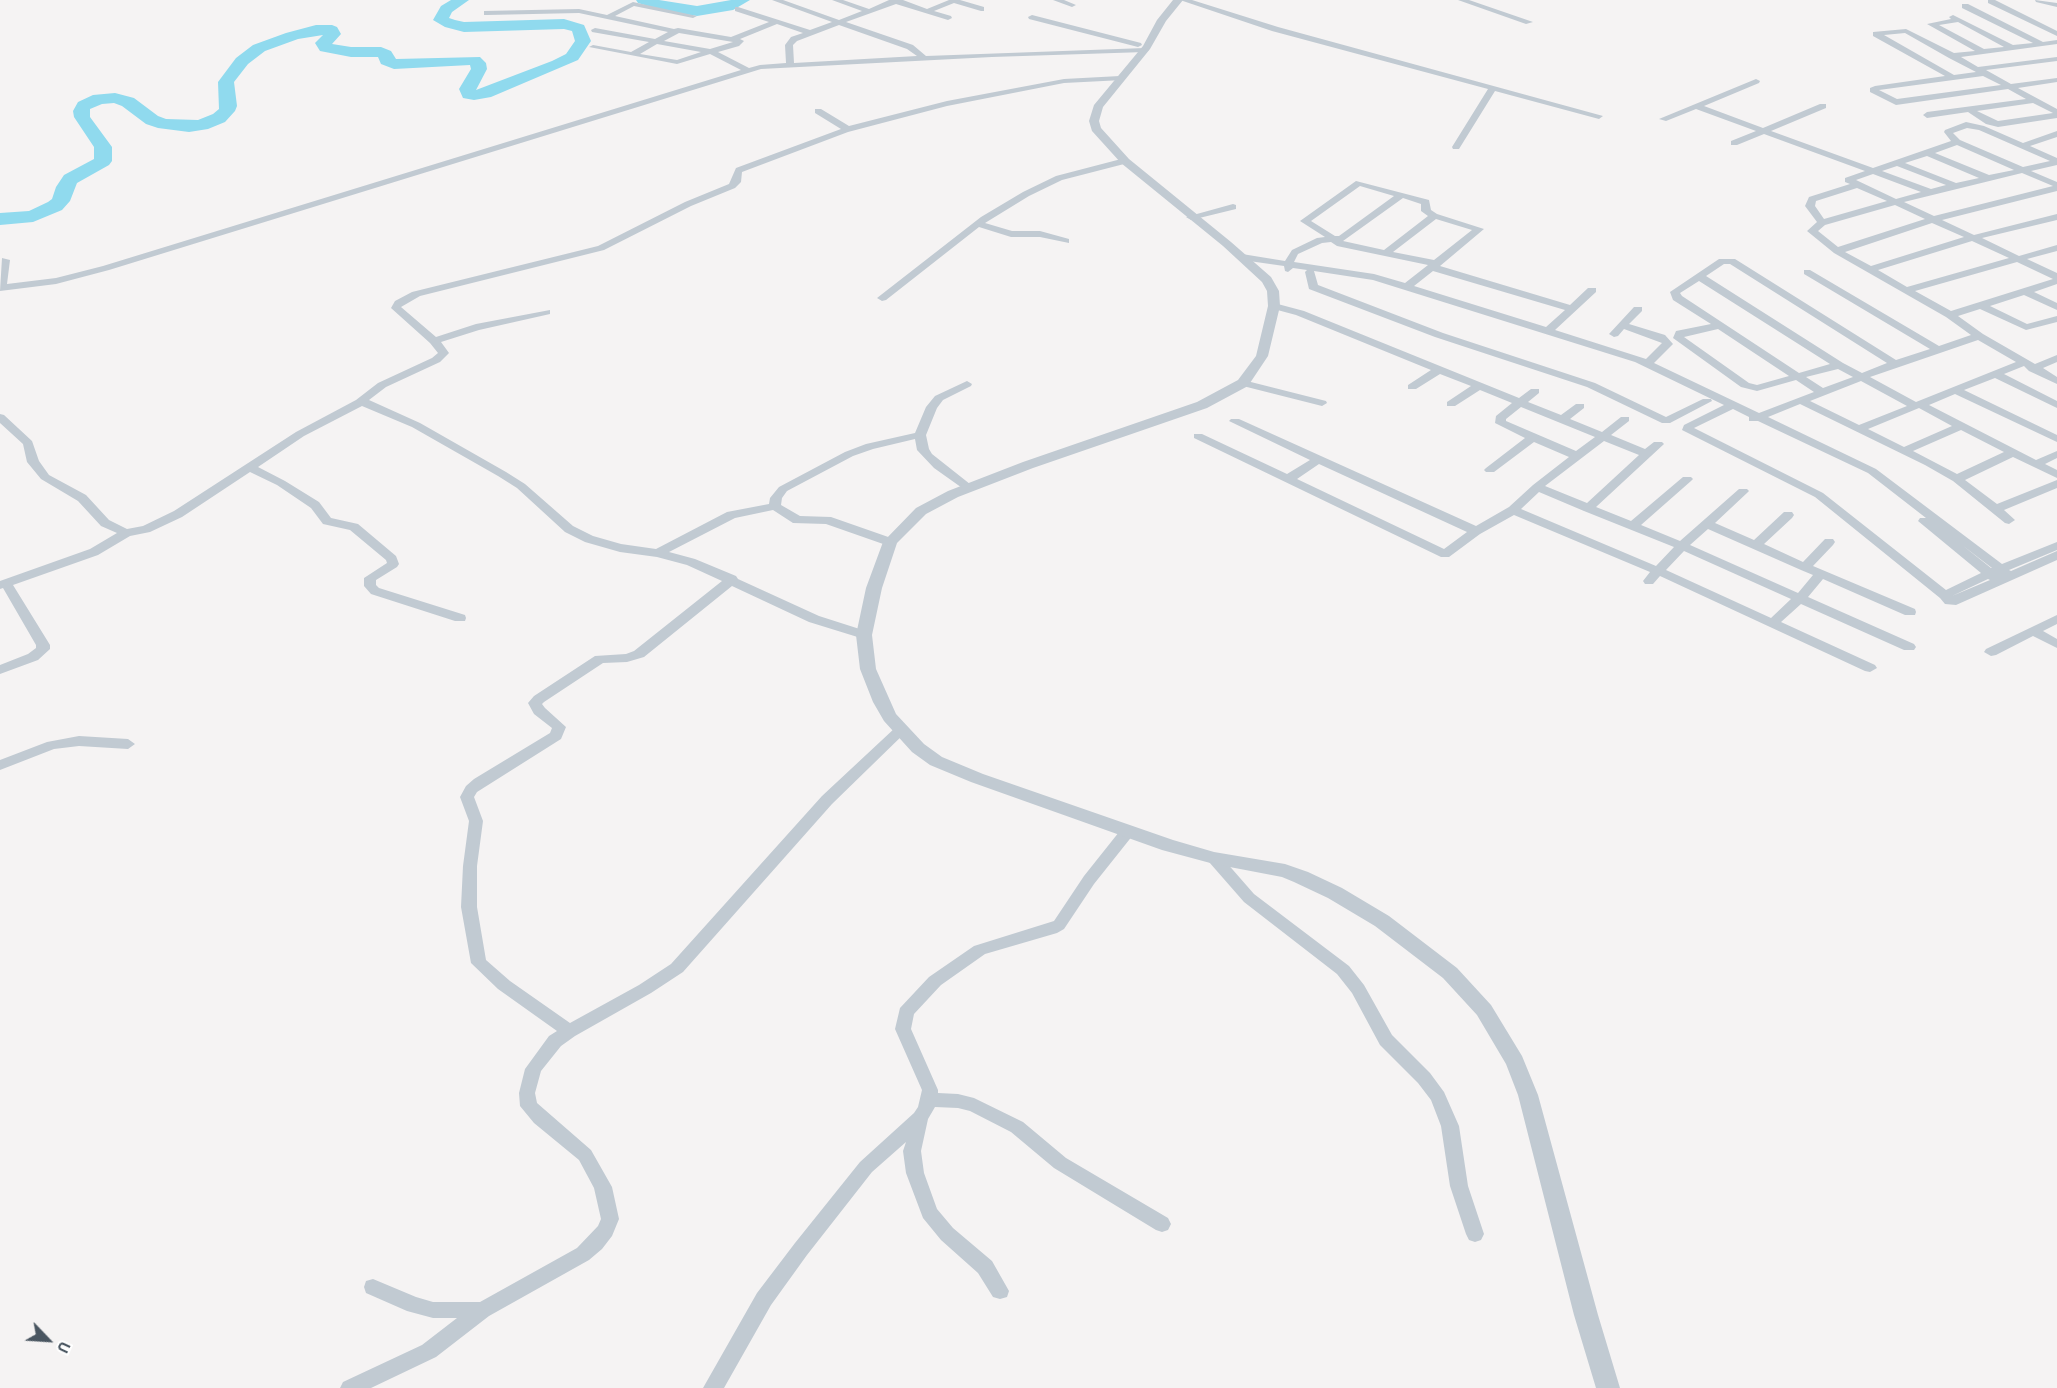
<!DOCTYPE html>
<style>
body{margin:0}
#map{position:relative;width:2057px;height:1388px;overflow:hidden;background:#f5f3f3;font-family:"PT Sans",sans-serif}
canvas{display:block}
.north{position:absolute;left:18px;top:1310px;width:60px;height:60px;-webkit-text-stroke:4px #fff;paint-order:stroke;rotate:115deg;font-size:16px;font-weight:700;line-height:24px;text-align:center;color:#4a5661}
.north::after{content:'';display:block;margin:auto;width:21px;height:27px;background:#4a5661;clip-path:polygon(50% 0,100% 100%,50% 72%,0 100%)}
</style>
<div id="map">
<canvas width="2057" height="1388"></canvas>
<div class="north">U</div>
</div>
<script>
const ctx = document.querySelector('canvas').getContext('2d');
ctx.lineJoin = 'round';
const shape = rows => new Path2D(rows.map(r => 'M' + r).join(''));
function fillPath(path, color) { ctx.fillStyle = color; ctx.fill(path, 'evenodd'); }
fillPath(shape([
 [451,0,469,0,452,12,449,18,455,20,464,22,564,19,584,25,591,41,578,60,491,97,474,100,463,98,459,89,471,69,470,65,394,69,381,64,378,57,351,57,320,51,315,43,323,35,298,39,265,51,248,64,234,82,237,106,235,111,225,122,208,129,189,132,158,128,146,124,122,106,114,103,102,104,90,109,90,117,112,147,112,161,109,165,77,183,70,201,62,210,33,222,0,225,0,213,29,211,48,202,52,199,56,187,64,175,94,159,94,147,74,117,73,111,78,102,93,95,115,93,134,98,158,116,166,119,198,120,213,114,219,109,218,82,236,58,253,45,286,33,316,25,332,25,337,27,341,34,332,44,351,47,381,47,391,51,396,59,480,57,486,63,487,69,476,90,552,61,566,54,575,41,572,31,564,29,464,32,445,27,433,20,441,6,451,0],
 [636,0,659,0,697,6,731,0,750,0,733,10,697,16,664,11,638,3,636,0]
]), '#90daee');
fillPath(shape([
 [772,0,783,0,839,20,862,11,832,0,843,0,869,9,889,0,903,0,927,9,949,0,960,0,984,7,984,11,981,11,954,3,934,11,951,16,952,18,948,20,896,4,846,22,913,45,926,56,1145,48,1149,50,1145,52,992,57,761,69,109,270,56,284,0,291,2,258,10,260,7,284,56,278,103,266,741,70,710,54,677,64,589,47,593,45,631,52,649,42,592,32,591,30,595,28,655,39,668,32,579,13,487,15,484,15,484,11,579,9,607,15,633,2,697,16,693,18,634,6,615,16,674,29,678,28,731,37,769,22,735,11,735,7,738,7,810,30,832,22,772,0],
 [777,24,803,33,791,37,785,45,786,63,760,65,749,68,718,52,739,46,744,41,740,39,777,24],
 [839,25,907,49,917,56,794,63,793,45,797,41,839,25],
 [679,33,733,42,710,49,664,41,679,33],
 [657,44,701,52,677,60,640,54,657,44],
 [1053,0,1064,0,1076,5,1072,7,1053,0],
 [1180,0,1192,0,1278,27,1603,116,1599,119,1495,91,1459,149,1453,149,1452,147,1488,89,1272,31,1180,0],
 [1458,0,1469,0,1533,22,1526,24,1458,0],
 [1988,0,1995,0,2057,31,2057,36,1988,3,1988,0],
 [2035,0,2057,3,2057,7,2036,2,2035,0],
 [1962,4,1968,4,2043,42,2057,40,2057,44,1961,57,1978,67,2057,57,2057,61,1986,70,2011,84,2057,78,2057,82,2018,88,2057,109,2057,118,1998,127,1986,124,1968,112,1927,118,1923,115,1927,112,2026,99,2008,89,1896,105,1870,92,1870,88,1875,86,1945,76,1873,36,1873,32,1906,29,1954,53,1975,51,1927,24,1951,19,1949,17,1953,15,2013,45,2033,43,1962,8,1962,4],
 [1958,22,2004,47,1984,49,1939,25,1958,22],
 [1905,33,1949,58,1976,72,1954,75,1884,35,1905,33],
 [1983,76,2001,85,1897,99,1879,90,1983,76],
 [2033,103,2053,113,1998,121,1977,111,2033,103],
 [1032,15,1141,43,1142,45,1138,47,1029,19,1028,17,1032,15],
 [1120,76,1124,78,1123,80,1064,83,947,106,848,132,742,172,741,182,735,188,691,206,604,250,420,296,401,307,436,337,476,324,550,310,550,314,479,330,441,342,449,353,440,362,386,387,369,400,420,423,506,472,525,484,573,526,593,536,621,544,656,549,727,512,769,504,770,498,779,487,845,452,866,444,915,433,926,407,935,396,967,381,972,384,971,386,943,400,937,408,926,435,929,449,932,454,975,488,973,490,965,490,934,468,917,450,915,439,873,449,853,456,787,491,782,498,781,505,800,516,831,517,894,539,896,542,894,545,886,545,826,524,793,523,773,510,735,518,669,552,695,559,736,576,738,579,819,616,869,632,870,635,864,639,809,622,732,586,644,657,627,662,603,663,544,702,542,704,545,708,566,727,561,739,477,792,474,797,483,821,477,866,477,907,486,960,510,981,570,1023,639,985,671,964,822,796,896,727,906,727,908,730,832,804,683,972,651,993,575,1036,561,1046,541,1071,535,1093,537,1103,591,1150,612,1187,619,1219,612,1236,602,1249,589,1260,489,1316,436,1357,371,1388,340,1388,343,1382,422,1345,457,1318,433,1318,407,1311,366,1293,364,1287,366,1281,373,1279,416,1297,433,1302,480,1302,577,1248,598,1226,601,1219,594,1188,579,1160,534,1123,520,1106,519,1093,525,1069,549,1036,557,1031,498,989,471,963,461,907,463,866,469,821,460,797,466,786,474,779,550,733,552,728,534,714,528,703,534,696,595,656,626,654,634,651,722,581,687,565,657,557,620,552,585,542,565,532,517,488,498,476,412,427,362,406,304,436,258,467,285,481,319,502,331,518,358,524,396,556,399,564,397,567,376,580,376,585,379,588,465,615,466,618,465,621,455,621,371,594,364,586,364,578,387,563,386,560,350,530,323,524,311,508,277,485,250,472,182,517,150,532,130,536,98,555,13,585,50,645,50,649,38,660,0,674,0,665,28,654,36,648,36,645,3,588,0,589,0,581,90,549,117,533,101,526,78,501,41,479,27,462,23,444,0,423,0,414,4,415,32,441,39,461,49,475,86,495,109,520,127,529,143,526,174,511,296,432,356,400,378,383,432,358,438,353,430,343,391,308,395,301,412,292,598,246,685,202,729,184,736,168,841,129,815,113,815,109,821,109,849,126,947,101,1064,79,1120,76],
 [1756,79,1760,81,1759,83,1704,106,1763,128,1820,104,1826,104,1826,108,1771,131,1873,168,1951,141,1944,132,1945,130,1966,122,1984,126,2023,143,2057,131,2057,137,2030,146,2057,158,2057,165,2031,171,2057,182,2057,191,1942,220,1974,235,2057,214,2057,220,1982,238,2019,256,2057,245,2057,251,2027,259,2057,273,2057,284,2034,292,2057,303,2057,310,2024,295,1990,306,2027,324,2057,316,2057,322,2026,330,1980,309,1958,316,1983,334,2035,364,2057,355,2057,362,2043,368,2057,377,2057,384,2029,371,2024,366,2004,374,2057,401,2057,408,1995,378,1964,390,2057,435,2057,442,1955,394,1929,405,2036,460,2057,451,2057,458,2045,464,2057,470,2057,478,2013,457,1965,480,1997,504,2057,480,2057,488,2004,510,2015,520,2009,524,2005,523,1953,481,1925,465,1800,404,1768,417,1876,469,2002,564,2057,542,2057,550,2009,570,2011,571,2057,551,2057,560,1956,605,1945,604,1940,598,1815,497,1682,430,1684,425,1724,405,1635,362,1373,280,1314,271,1318,285,1443,333,1595,383,1666,417,1703,399,1711,399,1712,401,1670,423,1662,423,1587,387,1435,337,1309,289,1305,272,1307,270,1293,268,1288,272,1285,271,1284,266,1242,260,1237,257,1242,254,1285,261,1292,250,1317,238,1325,237,1300,221,1356,181,1429,200,1431,210,1437,214,1484,229,1440,266,1570,305,1588,288,1596,288,1596,292,1555,330,1646,359,1662,343,1624,329,1618,336,1614,337,1609,334,1634,307,1642,307,1642,311,1629,324,1665,335,1673,344,1654,363,1759,413,1814,392,1796,380,1757,391,1741,387,1673,338,1676,331,1711,324,1673,300,1670,292,1719,259,1735,259,1896,360,1930,349,1804,274,1804,270,1810,270,1939,346,1971,335,1946,317,1834,253,1807,231,1817,222,1805,206,1809,197,1850,184,1845,182,1845,178,1865,171,1764,134,1737,145,1731,145,1731,141,1756,131,1696,109,1666,121,1659,119,1756,79],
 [1967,128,1979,130,2050,161,2023,167,1960,140,1953,133,1967,128],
 [1957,145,2014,170,1989,175,1935,153,1957,145],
 [1927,156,1979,178,1956,183,1905,163,1927,156],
 [1897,166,1946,185,1931,189,1882,171,1897,166],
 [2022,173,2053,186,1934,216,1904,202,2022,173],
 [1873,174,1921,192,1896,199,1856,180,1873,174],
 [1360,186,1394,196,1339,236,1335,236,1311,221,1360,186],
 [1857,188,1887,201,1824,219,1815,206,1816,201,1857,188],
 [1403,198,1421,204,1421,211,1428,216,1384,250,1343,241,1403,198],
 [1895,205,1925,219,1838,247,1818,231,1825,225,1895,205],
 [1436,219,1472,230,1434,260,1393,252,1436,219],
 [1932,223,1964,237,1871,266,1845,252,1932,223],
 [1972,241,2009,258,1907,287,1878,270,1972,241],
 [1331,242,1337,246,1428,265,1405,283,1374,274,1294,262,1298,254,1322,243,1331,242],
 [2017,262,2053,279,1951,311,1915,291,2017,262],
 [1724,264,1730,264,1887,363,1862,373,1843,363,1706,276,1724,264],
 [1433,271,1565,310,1546,327,1414,286,1433,271],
 [1699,281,1830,364,1799,373,1682,296,1680,293,1699,281],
 [1718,329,1789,376,1757,385,1749,383,1684,337,1718,329],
 [1978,340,2016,362,1916,402,1870,377,1978,340],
 [1838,369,1853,377,1823,388,1806,377,1838,369],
 [1861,381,1907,406,1859,425,1810,401,1861,381],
 [1919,408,1952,426,1904,447,1868,429,1919,408],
 [1733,409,1749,417,1749,421,1758,421,1868,473,1926,518,1920,518,1918,521,1981,573,1946,590,1823,493,1694,428,1733,409],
 [1961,430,2004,452,1957,474,1913,451,1961,430],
 [1962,545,1992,568,1991,568,1962,545],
 [1988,579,1990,580,1952,596,1988,579],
 [1125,158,1129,161,1128,163,1062,180,1029,196,985,223,1012,231,1040,231,1069,239,1069,243,1040,237,1011,237,979,227,886,300,882,301,877,298,981,217,1023,192,1056,176,1125,158],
 [1233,204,1236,205,1236,209,1191,220,1186,217,1233,204],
 [1274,303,1304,311,1519,398,1531,389,1539,389,1539,393,1528,402,1561,415,1576,404,1584,404,1584,408,1570,419,1602,432,1621,417,1629,417,1629,421,1611,435,1645,449,1654,442,1662,442,1664,444,1596,507,1631,521,1683,477,1691,477,1693,479,1691,481,1641,525,1680,541,1739,489,1747,489,1749,491,1747,493,1715,523,1754,540,1784,512,1792,512,1794,515,1792,518,1764,544,1803,562,1825,539,1833,539,1835,542,1833,545,1813,566,1915,609,1916,612,1915,615,1905,615,1823,579,1808,597,1914,644,1916,647,1914,650,1904,650,1801,604,1781,622,1875,665,1877,668,1870,672,1865,671,1660,576,1653,584,1645,584,1643,581,1650,572,1514,515,1480,534,1449,557,1441,557,1194,438,1194,434,1202,434,1287,474,1310,460,1229,421,1231,419,1239,419,1476,526,1509,507,1533,485,1569,457,1534,442,1494,472,1486,472,1484,470,1486,468,1525,438,1495,423,1496,416,1512,403,1480,390,1455,406,1447,406,1447,402,1471,386,1440,374,1416,389,1408,389,1408,385,1431,370,1296,315,1270,308,1270,304,1274,303],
 [1521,407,1595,437,1576,451,1506,421,1506,419,1521,407],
 [1604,441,1639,455,1587,503,1545,486,1604,441],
 [1319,464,1467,532,1444,549,1297,479,1319,464],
 [1539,492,1584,511,1674,547,1656,566,1521,509,1539,492],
 [1708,529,1801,570,1813,575,1798,593,1690,545,1708,529],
 [1684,551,1791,599,1771,618,1666,570,1684,551],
 [1243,380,1326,401,1327,403,1322,406,1239,385,1238,383,1243,380],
 [2057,615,2057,624,2043,631,2057,639,2057,648,2033,636,1996,655,1991,656,1984,652,1986,649,2057,615],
 [79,736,128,739,135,744,128,749,79,746,54,749,0,770,0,760,47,742,79,736],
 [1128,826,1133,827,1135,831,1133,835,1094,884,1064,929,1057,933,985,954,941,985,914,1014,911,1029,938,1090,938,1093,958,1094,974,1098,1023,1122,1066,1158,1168,1218,1171,1224,1168,1230,1162,1232,1156,1230,1054,1168,1011,1132,970,1111,958,1108,935,1107,928,1119,921,1151,924,1173,937,1209,953,1228,992,1261,1009,1291,1007,1297,1000,1299,993,1297,978,1273,941,1240,923,1218,906,1173,903,1151,906,1142,872,1172,807,1255,771,1305,724,1388,703,1388,757,1293,795,1243,860,1162,914,1113,918,1107,922,1090,895,1029,900,1008,929,977,974,946,1054,921,1084,876,1123,827,1128,826],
 [1214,853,1219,854,1254,894,1349,966,1364,985,1392,1035,1430,1073,1444,1092,1459,1126,1468,1186,1484,1234,1481,1240,1475,1242,1469,1240,1466,1234,1450,1186,1441,1126,1431,1100,1418,1083,1380,1045,1352,993,1337,974,1244,902,1209,862,1207,858,1209,854,1214,853]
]), '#c1cad2');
fillPath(shape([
 [1173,0,1183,0,1166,21,1150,49,1103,107,1099,121,1101,128,1129,159,1231,242,1271,277,1279,291,1280,306,1268,356,1248,386,1207,408,1033,468,958,497,926,514,897,543,882,588,872,635,876,669,896,714,924,744,942,757,983,774,1173,840,1214,852,1285,864,1308,872,1342,888,1389,916,1457,968,1491,1005,1522,1056,1538,1095,1598,1315,1620,1388,1596,1388,1574,1315,1518,1095,1506,1064,1477,1015,1443,978,1375,926,1328,898,1294,882,1282,877,1214,864,1162,850,971,782,930,765,912,752,884,721,873,702,860,669,856,635,866,588,883,542,916,508,948,491,1023,462,1197,402,1238,380,1256,356,1268,306,1267,291,1262,282,1223,246,1121,163,1092,131,1089,121,1094,105,1143,46,1157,20,1173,0]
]), '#c1cad2');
</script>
